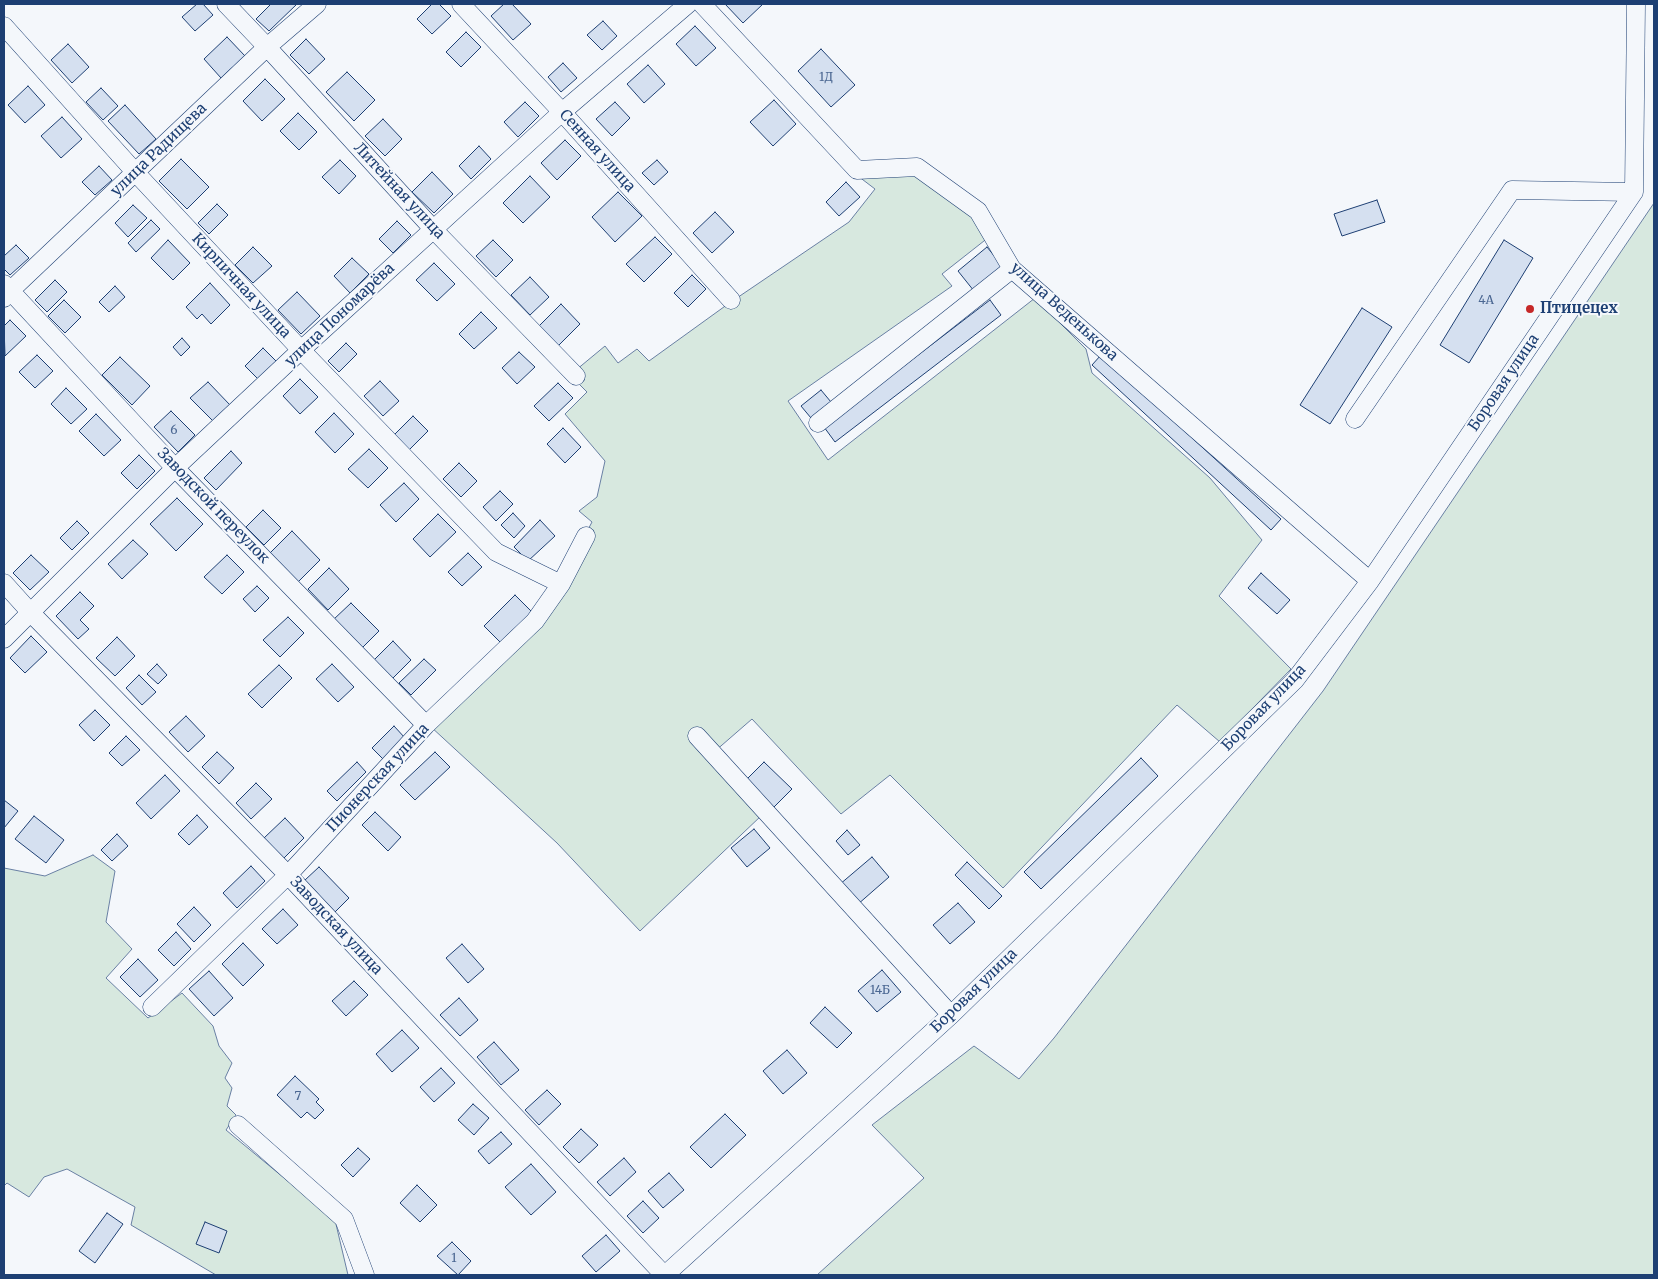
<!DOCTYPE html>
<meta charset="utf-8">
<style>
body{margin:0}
#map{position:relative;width:1658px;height:1279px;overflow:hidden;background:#f4f7fb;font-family:Merriweather,serif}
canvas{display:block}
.frame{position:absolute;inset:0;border:5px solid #1d3f73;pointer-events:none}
</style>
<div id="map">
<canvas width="1658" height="1279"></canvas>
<div class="frame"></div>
</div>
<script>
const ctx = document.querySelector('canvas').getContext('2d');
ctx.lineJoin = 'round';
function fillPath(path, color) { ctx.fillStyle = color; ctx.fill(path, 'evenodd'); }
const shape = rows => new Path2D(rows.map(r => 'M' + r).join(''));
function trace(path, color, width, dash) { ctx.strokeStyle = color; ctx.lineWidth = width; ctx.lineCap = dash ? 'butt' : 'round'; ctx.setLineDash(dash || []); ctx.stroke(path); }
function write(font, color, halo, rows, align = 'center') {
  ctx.font = font + ' Merriweather,serif'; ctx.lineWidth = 4; ctx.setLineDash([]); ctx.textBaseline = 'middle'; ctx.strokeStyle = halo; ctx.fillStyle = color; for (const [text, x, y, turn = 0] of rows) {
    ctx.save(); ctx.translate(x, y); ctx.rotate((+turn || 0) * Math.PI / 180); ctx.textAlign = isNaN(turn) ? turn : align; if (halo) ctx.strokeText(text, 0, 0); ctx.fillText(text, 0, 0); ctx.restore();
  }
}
const green = shape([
 [917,172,973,213,989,237,942,274,952,286,788,401,828,460,1035,298,1086,349,1092,373,1210,478,1262,540,1219,596,1291,669,1220,742,1177,705,1003,888,890,775,841,814,752,719,714,752,762,815,640,931,557,843,430,726,537,625,592,522,579,511,597,497,605,461,565,414,587,392,570,375,605,346,618,363,637,349,649,361,728,304,849,222,875,189,854,173,917,172],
 [1654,203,1654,1275,817,1275,924,1178,872,1125,974,1046,1019,1079,1054,1038,1323,691,1654,203],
 [93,855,115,871,106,922,132,949,106,978,148,1018,182,993,213,1026,219,1046,232,1063,225,1078,232,1088,227,1106,236,1115,226,1130,335,1220,348,1275,216,1275,131,1225,135,1207,67,1169,44,1177,29,1197,7,1183,4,1186,4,868,45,876,93,855]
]);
fillPath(green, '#d7e8df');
trace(green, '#687fa3', 1);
const building = shape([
 [197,4,203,4,213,15,195,31,182,17,197,4],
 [271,4,297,4,269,31,256,19,271,4],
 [432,4,439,4,451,16,432,34,417,19,432,4],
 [504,4,512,4,531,24,513,40,491,16,504,4],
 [725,4,763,4,743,23,725,4],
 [603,21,617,36,602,50,587,35,603,21],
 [695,26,716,48,696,66,676,44,695,26],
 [466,32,481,47,461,67,446,52,466,32],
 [227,37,245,56,221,78,204,59,227,37],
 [306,39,325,59,309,74,290,55,306,39],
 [68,44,89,67,72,83,51,60,68,44],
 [821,49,855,85,831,107,798,71,821,49],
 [563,63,577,78,561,92,548,77,563,63],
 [648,65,665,84,644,103,627,84,648,65],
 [347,72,375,100,354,121,326,92,347,72],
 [265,79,285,99,262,121,243,101,265,79],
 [28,86,45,105,25,123,8,105,28,86],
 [101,88,118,106,103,120,86,102,101,88],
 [774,100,796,124,773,146,750,122,774,100],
 [525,102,539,116,518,137,504,122,525,102],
 [615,102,630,118,612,136,596,119,615,102],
 [125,105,156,139,139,154,108,121,125,105],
 [298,113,317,132,299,150,280,131,298,113],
 [62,117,82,139,61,158,41,136,62,117],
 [383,119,402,139,385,156,365,136,383,119],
 [565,140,581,156,557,180,541,163,565,140],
 [479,146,491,159,471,179,459,166,479,146],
 [181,159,209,187,187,209,159,181,181,159],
 [340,160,356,176,339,194,322,177,340,160],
 [657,160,668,172,654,185,642,173,657,160],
 [99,166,112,180,95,195,82,182,99,166],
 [432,172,453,194,434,213,412,192,432,172],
 [530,176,550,197,523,223,503,203,530,176],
 [846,182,860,197,839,216,826,202,846,182],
 [618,192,642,216,615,242,592,217,618,192],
 [1377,200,1385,222,1342,236,1334,214,1377,200],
 [217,204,228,215,209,234,198,223,217,204],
 [133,205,147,218,128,237,115,223,133,205],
 [715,212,734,232,712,253,693,233,715,212],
 [151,220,160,229,136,252,128,243,151,220],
 [397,221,411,235,393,253,379,239,397,221],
 [655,237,672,254,644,282,626,264,655,237],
 [168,240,190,263,173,280,151,258,168,240],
 [493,240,513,260,496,277,476,256,493,240],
 [1504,240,1533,258,1469,363,1440,345,1504,240],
 [16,245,29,258,10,275,4,269,4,256,16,245],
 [253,247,272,266,253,283,235,265,253,247],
 [987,247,1004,268,974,291,958,271,987,247],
 [352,258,369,274,350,293,334,276,352,258],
 [434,263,455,284,437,301,416,280,434,263],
 [692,275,706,289,688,307,674,293,692,275],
 [530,277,549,297,530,315,511,295,530,277],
 [55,280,67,292,47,312,35,300,55,280],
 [210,283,230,305,211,324,202,314,197,319,186,307,210,283],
 [115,286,125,297,109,312,99,302,115,286],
 [297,292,320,316,301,334,278,310,297,292],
 [64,300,81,317,65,333,48,316,64,300],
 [990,300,1001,315,835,442,824,427,990,300],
 [561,304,580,324,558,346,539,326,561,304],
 [1362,308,1392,327,1330,424,1300,405,1362,308],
 [481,312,497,328,474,349,459,334,481,312],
 [10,320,26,336,5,356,4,326,10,320],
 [182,338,190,347,181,356,173,347,182,338],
 [346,343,357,354,339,372,328,361,346,343],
 [263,348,277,362,259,380,245,366,263,348],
 [519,352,535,367,517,384,502,368,519,352],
 [37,355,53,371,35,388,19,372,37,355],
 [1101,355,1281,519,1271,530,1092,365,1101,355],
 [120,357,150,386,132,405,102,375,120,357],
 [300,379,318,397,300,414,283,396,300,379],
 [380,381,399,401,383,416,364,396,380,381],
 [208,382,230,405,213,421,190,398,208,382],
 [558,383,573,398,549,421,534,406,558,383],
 [66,388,87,409,71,424,51,404,66,388],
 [821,390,831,402,811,418,801,406,821,390],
 [171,411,195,435,178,452,154,427,171,411],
 [334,413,354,434,335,453,315,432,334,413],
 [96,414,121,440,104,456,79,431,96,414],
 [413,416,428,431,409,450,394,435,413,416],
 [563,428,581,447,565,463,547,444,563,428],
 [369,449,388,468,368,488,348,469,369,449],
 [231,451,242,463,216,490,204,478,231,451],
 [139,455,155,471,137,489,121,473,139,455],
 [459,463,477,481,461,497,443,479,459,463],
 [404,483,419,499,396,522,380,505,404,483],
 [500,491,513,504,496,521,483,507,500,491],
 [177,498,203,524,176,551,150,524,177,498],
 [263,510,281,528,264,545,246,527,263,510],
 [513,513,525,526,514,538,501,525,513,513],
 [438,514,456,532,430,557,413,539,438,514],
 [540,520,555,536,528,561,514,547,540,520],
 [77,521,89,533,72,550,60,538,77,521],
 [292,531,320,560,297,583,269,554,292,531],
 [133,540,148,554,122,579,108,564,133,540],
 [468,553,482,567,462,586,448,572,468,553],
 [31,555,49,572,30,590,13,573,31,555],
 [227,555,244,572,222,594,204,577,227,555],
 [329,568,349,589,328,610,308,589,329,568],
 [1261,573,1290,600,1277,614,1248,588,1261,573],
 [257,586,269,598,255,612,243,599,257,586],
 [80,592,94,606,80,620,89,629,78,639,56,616,80,592],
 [515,595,532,612,500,642,484,626,515,595],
 [351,603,379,631,361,649,333,620,351,603],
 [288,617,304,633,280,657,263,640,288,617],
 [31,636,47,652,25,673,10,658,31,636],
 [117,637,135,656,115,676,96,658,117,637],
 [393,641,411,660,392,679,374,660,393,641],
 [424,659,436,670,411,695,399,683,424,659],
 [157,664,167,675,158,684,147,674,157,664],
 [332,664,354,687,338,702,316,679,332,664],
 [279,665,292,678,262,708,248,694,279,665],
 [139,675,156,692,142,705,126,688,139,675],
 [95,710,110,725,94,741,79,725,95,710],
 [186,716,205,736,188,752,169,732,186,716],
 [394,726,405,738,383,759,372,748,394,726],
 [126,736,140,750,122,766,109,753,126,736],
 [217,752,234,768,219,784,202,767,217,752],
 [435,752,450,767,415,800,400,785,435,752],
 [1141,758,1158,776,1041,889,1024,872,1141,758],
 [357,762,366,772,337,801,327,791,357,762],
 [764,762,792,789,774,807,746,780,764,762],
 [165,775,180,791,151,819,136,803,165,775],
 [256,783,272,799,251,819,236,803,256,783],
 [4,800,18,811,4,828,4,800],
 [375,812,401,837,388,851,362,825,375,812],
 [197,815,208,827,189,845,178,834,197,815],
 [34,816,64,840,46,863,15,839,34,816],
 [285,818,304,838,284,858,264,838,285,818],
 [754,829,770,848,747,867,731,848,754,829],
 [847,830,860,845,848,855,836,841,847,830],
 [117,834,128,846,112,861,101,850,117,834],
 [872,857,889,877,857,905,839,885,872,857],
 [967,862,1002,896,989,909,955,875,967,862],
 [251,866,265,881,237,908,223,893,251,866],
 [319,867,349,898,335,912,305,880,319,867],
 [958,903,975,922,950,944,933,925,958,903],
 [194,907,211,925,194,942,177,924,194,907],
 [283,909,298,925,277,944,262,929,283,909],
 [176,932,191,949,174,966,158,950,176,932],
 [243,943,264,965,243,986,222,964,243,943],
 [462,944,484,969,468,983,446,958,462,944],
 [138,959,158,980,140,997,120,977,138,959],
 [882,970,901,992,877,1012,858,991,882,970],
 [209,971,233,998,214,1016,189,989,209,971],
 [354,981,368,995,346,1016,332,1001,354,981],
 [459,998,478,1020,460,1036,440,1015,459,998],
 [825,1007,852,1033,837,1048,810,1023,825,1007],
 [402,1030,419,1048,392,1072,376,1054,402,1030],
 [494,1042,519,1070,501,1085,477,1057,494,1042],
 [787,1050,807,1073,783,1094,763,1071,787,1050],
 [441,1068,455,1083,434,1102,420,1087,441,1068],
 [295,1076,319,1099,316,1102,324,1110,315,1119,307,1112,301,1118,277,1095,295,1076],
 [547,1090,561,1104,539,1125,525,1110,547,1090],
 [473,1104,489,1118,474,1135,458,1120,473,1104],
 [725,1114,746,1135,711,1168,690,1147,725,1114],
 [581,1129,598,1145,579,1163,563,1147,581,1129],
 [501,1132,512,1144,489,1164,478,1151,501,1132],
 [358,1148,370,1159,353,1177,341,1165,358,1148],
 [624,1158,636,1172,610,1196,597,1182,624,1158],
 [531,1164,556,1192,531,1215,505,1187,531,1164],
 [669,1173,684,1190,663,1208,648,1191,669,1173],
 [417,1185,437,1205,420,1222,400,1203,417,1185],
 [643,1201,659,1218,643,1233,627,1216,643,1201],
 [107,1213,123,1224,95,1263,79,1251,107,1213],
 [205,1222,227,1231,219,1253,196,1244,205,1222],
 [606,1235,620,1251,596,1272,582,1256,606,1235],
 [452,1242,471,1261,458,1275,437,1256,452,1242]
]);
fillPath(building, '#d5e0f0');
trace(building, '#1d3f73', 1);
const minor = shape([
 [226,4,267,47,433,229,576,376],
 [461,4,562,112,731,300],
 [702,4,857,170,917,167,978,211,1012,269,1370,581],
 [4,26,136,173,301,350,496,552,561,584],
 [4,284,175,468,426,725],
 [4,298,11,290,267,47,317,4],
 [1355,419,1512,190,1634,192],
 [818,423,1012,269],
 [4,583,31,613,288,875,664,1275],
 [4,639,175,468,301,350,562,112,688,4],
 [697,736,951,1015],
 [152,1007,288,875,426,725,535,621,561,584,586,536],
 [238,1125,344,1219,365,1275],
 [665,1275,951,1015,1295,680,1370,581,1634,192,1636,4]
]);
trace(minor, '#1d3f73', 19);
trace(minor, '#f4f7fb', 18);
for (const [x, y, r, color] of [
 [1530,309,5,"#c62828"]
]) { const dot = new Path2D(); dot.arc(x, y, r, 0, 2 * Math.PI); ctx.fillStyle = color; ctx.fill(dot); trace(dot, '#f4f7fb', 2); }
write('12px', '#4b6792', null, [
 ["1Д",826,78],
 ["4А",1486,301],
 ["6",174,431],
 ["14Б",880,991],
 ["7",298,1097],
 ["1",454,1259]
]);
write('15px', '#1d3f73', '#f4f7fb', [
 ["улица Радищева",159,150,-44],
 ["Сенная улица",597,151,48],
 ["Литейная улица",399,191,47],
 ["Кирпичная улица",241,286,47],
 ["улица Веденькова",1064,312,42],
 ["улица Пономарёва",340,315,-43],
 ["Боровая улица",1504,383,-56],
 ["Заводской переулок",213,506,46],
 ["Боровая улица",1264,708,-46],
 ["Пионерская улица",378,778,-47],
 ["Заводская улица",336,926,47],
 ["Боровая улица",974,991,-44]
]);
write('bold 15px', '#1d3f73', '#f4f7fb', [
 ["Птицецех",1540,309]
], 'left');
</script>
